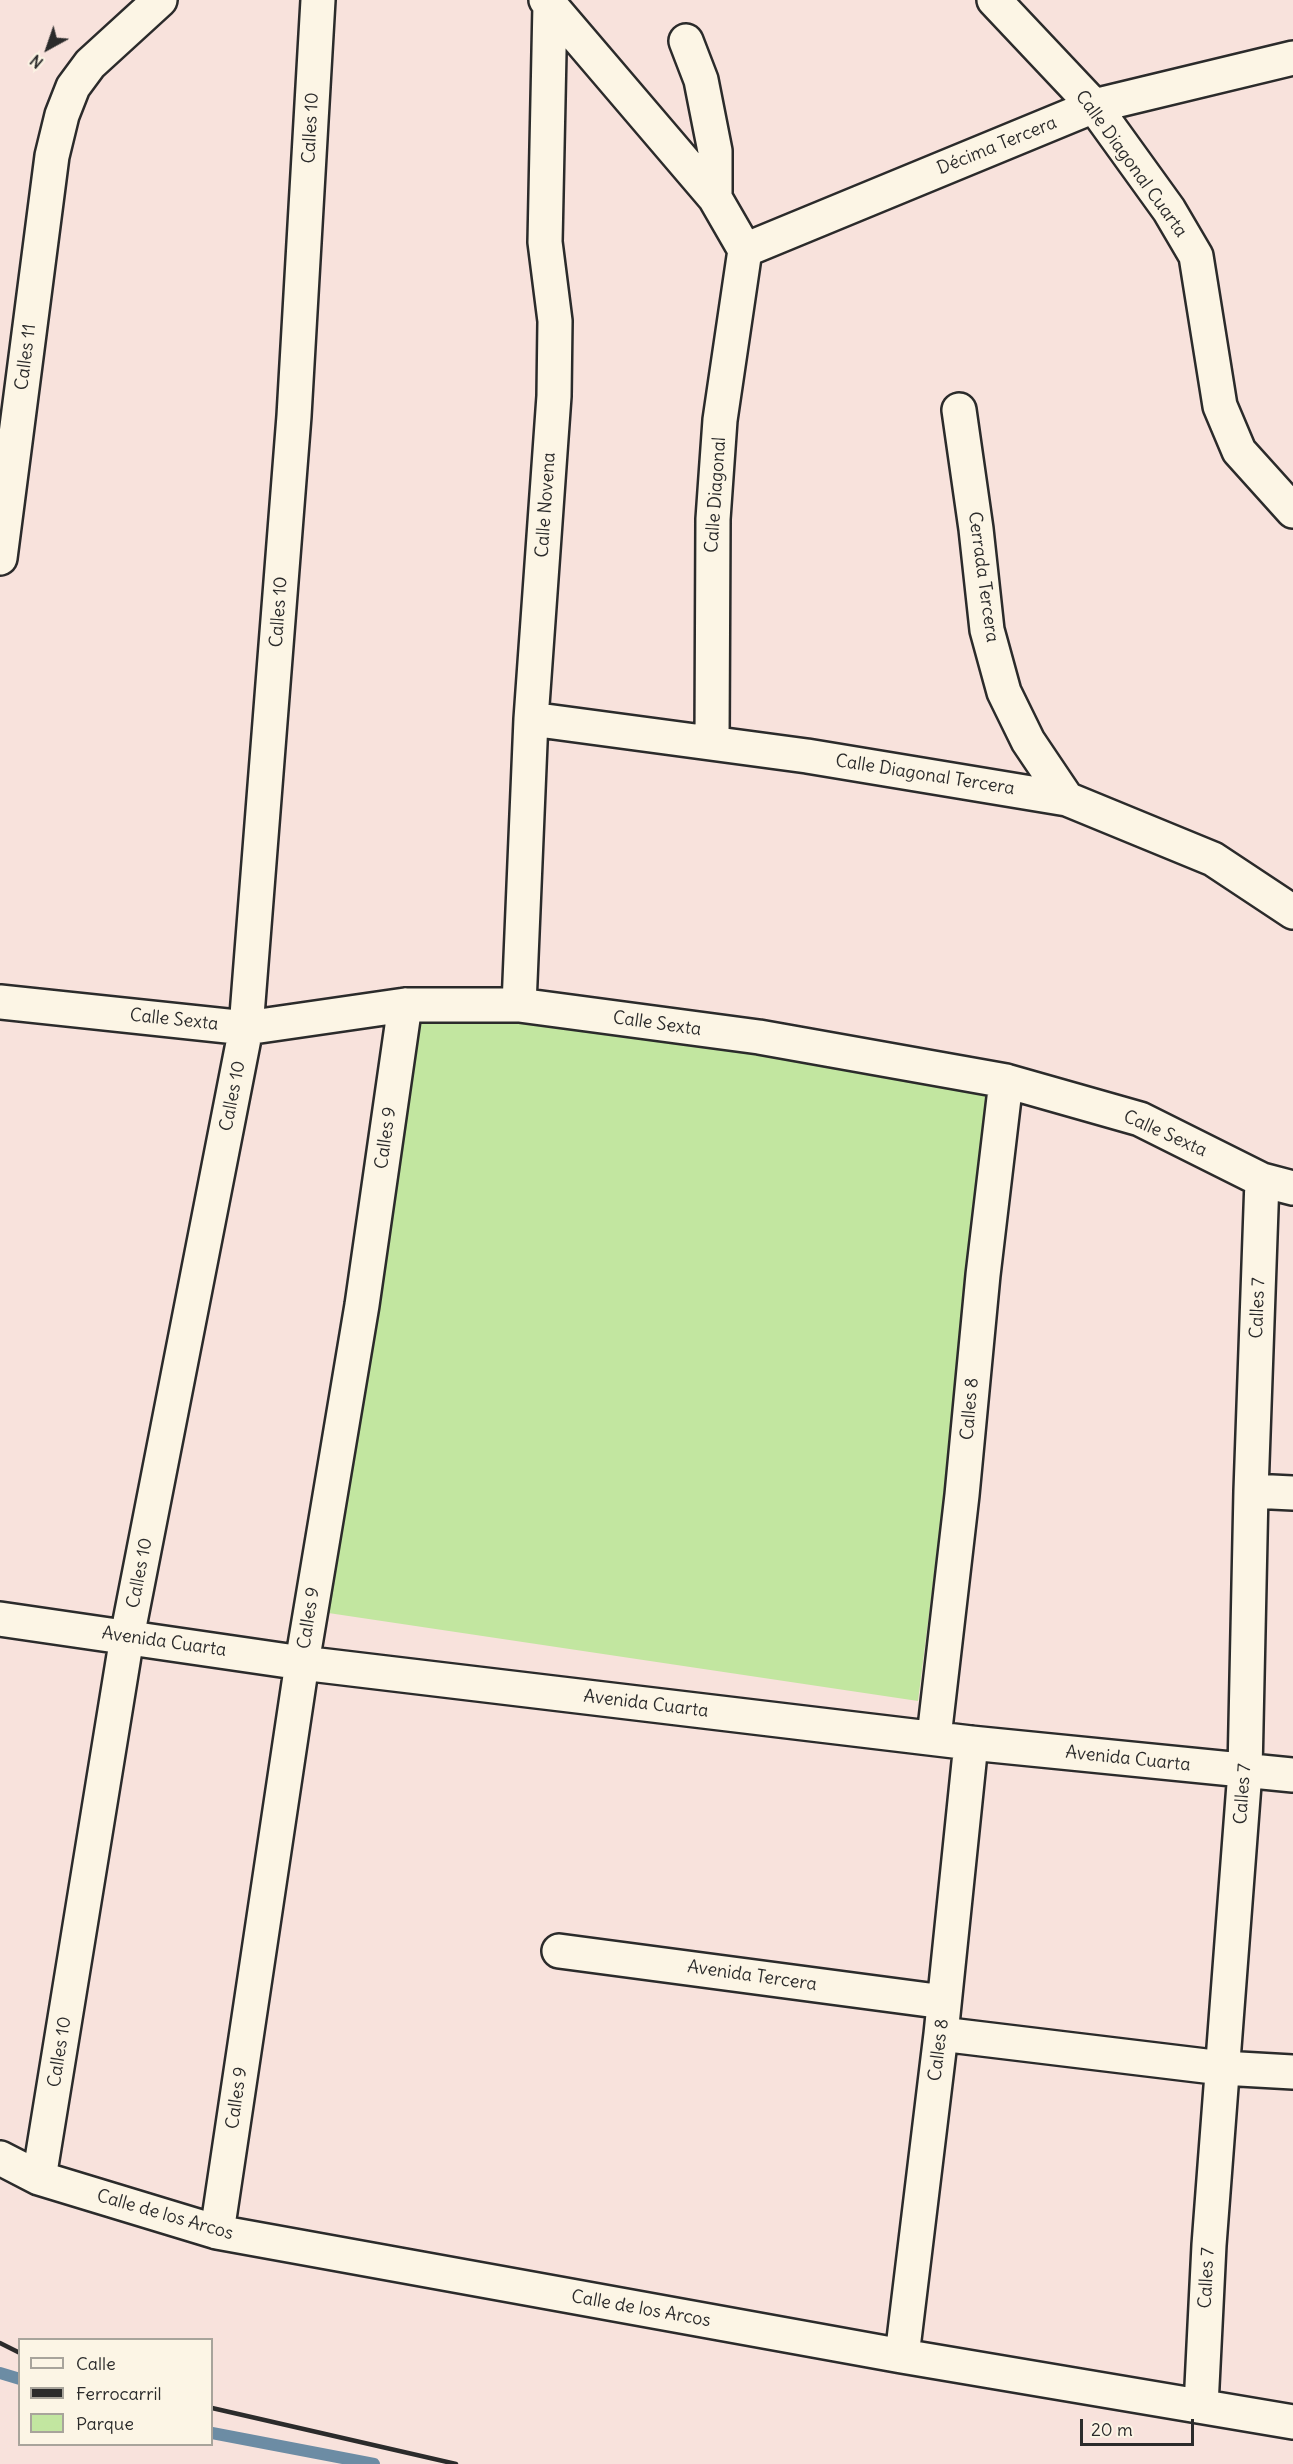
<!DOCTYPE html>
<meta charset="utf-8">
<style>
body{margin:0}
#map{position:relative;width:1293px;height:2464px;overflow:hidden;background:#f8e2dc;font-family:Delius,sans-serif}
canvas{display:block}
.legend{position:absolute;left:18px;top:2338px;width:195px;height:108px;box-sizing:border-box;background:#fcf5e5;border:2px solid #a8a49b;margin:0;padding:8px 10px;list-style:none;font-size:18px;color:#2b2b2b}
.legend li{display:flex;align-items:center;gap:12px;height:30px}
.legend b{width:30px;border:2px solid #a8a49b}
.north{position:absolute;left:18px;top:18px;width:60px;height:60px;-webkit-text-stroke:4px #fcf5e5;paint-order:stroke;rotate:220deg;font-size:16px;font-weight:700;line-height:24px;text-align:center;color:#2b2b2b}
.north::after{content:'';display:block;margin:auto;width:21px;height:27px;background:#2b2b2b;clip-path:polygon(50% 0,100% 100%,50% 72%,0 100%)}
.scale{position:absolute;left:1080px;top:2419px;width:114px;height:27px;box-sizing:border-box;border:3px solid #2b2b2b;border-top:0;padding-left:8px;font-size:18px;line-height:21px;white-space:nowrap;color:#2b2b2b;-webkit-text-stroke:4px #fcf5e5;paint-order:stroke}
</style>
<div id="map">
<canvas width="1293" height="2464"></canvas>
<ul class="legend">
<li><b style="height:8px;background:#fcf5e5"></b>Calle</li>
<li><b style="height:8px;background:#2b2b2b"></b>Ferrocarril</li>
<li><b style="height:16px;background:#c2e6a0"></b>Parque</li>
</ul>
<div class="north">N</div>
<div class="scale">20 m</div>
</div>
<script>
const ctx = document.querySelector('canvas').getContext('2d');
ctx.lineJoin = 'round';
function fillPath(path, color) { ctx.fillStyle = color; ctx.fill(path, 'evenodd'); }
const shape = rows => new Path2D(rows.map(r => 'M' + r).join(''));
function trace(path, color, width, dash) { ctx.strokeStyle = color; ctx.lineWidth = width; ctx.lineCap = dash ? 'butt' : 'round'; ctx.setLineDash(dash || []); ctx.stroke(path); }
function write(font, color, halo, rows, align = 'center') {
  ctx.font = font + ' Delius,sans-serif'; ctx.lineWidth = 4.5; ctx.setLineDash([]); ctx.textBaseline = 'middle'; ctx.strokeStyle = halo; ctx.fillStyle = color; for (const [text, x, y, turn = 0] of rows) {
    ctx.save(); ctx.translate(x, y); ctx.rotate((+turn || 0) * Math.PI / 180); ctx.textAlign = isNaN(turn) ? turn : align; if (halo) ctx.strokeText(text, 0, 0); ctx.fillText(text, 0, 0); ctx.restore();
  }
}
fillPath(shape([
 [417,1006,996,1087,918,1701,315,1611]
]), '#c2e6a0');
trace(shape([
 [0,2373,20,2379],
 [212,2433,374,2464]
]), '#6c8ca4', 12);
const minor = shape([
 [546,0,715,198,745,250],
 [994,0,1094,106,1169,210,1196,256,1220,406,1239,451,1293,511],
 [686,41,701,80,715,151,715,198],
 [745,250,1094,106,1293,58],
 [959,410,976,529,987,630,1004,692,1028,741,1067,799],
 [0,558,52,156,62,115,73,87,90,64,160,0],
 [531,719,807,756,1067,799,1213,859,1293,912],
 [712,742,713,519,720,420,745,250],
 [0,1002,246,1028,405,1005,519,1005,759,1037,1006,1081,1140,1119,1262,1180,1293,1188],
 [519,1005,531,719,554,396,555,321,545,242,550,4],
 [1251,1491,1293,1493],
 [0,1619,302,1663,971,1743,1293,1775],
 [934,1737,962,1495,983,1275,1006,1081],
 [559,1951,944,2002],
 [941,2034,1222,2068,1293,2072],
 [0,2158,39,2178,217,2232,902,2356,1293,2422],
 [39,2178,127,1637,246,1028,294,416,318,0],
 [217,2232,302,1663,362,1305,405,1005],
 [902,2356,941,2034,971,1743],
 [1201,2406,1209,2245,1245,1771,1251,1491,1262,1180]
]);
trace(minor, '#2b2b2b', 38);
trace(minor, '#fcf5e5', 33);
trace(shape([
 [0,2343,20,2353],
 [212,2408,456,2464]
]), '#2b2b2b', 4.5);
write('18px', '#2b2b2b', '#fcf5e5', [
 ["Calles 10",311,128,-87],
 ["Décima Tercera",997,146,-22],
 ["Calle Diagonal Cuarta",1131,164,54],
 ["Calles 11",26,357,-83],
 ["Calle Diagonal",716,495,-86],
 ["Calle Novena",546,505,-86],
 ["Cerrada Tercera",983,577,82],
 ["Calles 10",279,612,-86],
 ["Calle Diagonal Tercera",925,775,9],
 ["Calle Sexta",174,1020,6],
 ["Calle Sexta",657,1024,8],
 ["Calles 10",233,1096,-79],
 ["Calle Sexta",1165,1134,24],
 ["Calles 9",386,1138,-82],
 ["Calles 7",1258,1308,-88],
 ["Calles 8",970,1409,-85],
 ["Calles 10",140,1573,-79],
 ["Calles 9",309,1618,-81],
 ["Avenida Cuarta",164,1642,8],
 ["Avenida Cuarta",646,1704,7],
 ["Avenida Cuarta",1128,1759,6],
 ["Calles 7",1243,1794,-86],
 ["Avenida Tercera",752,1976,8],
 ["Calles 8",939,2050,-83],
 ["Calles 10",60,2052,-81],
 ["Calles 9",237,2098,-82],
 ["Calle de los Arcos",165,2215,16],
 ["Calles 7",1207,2278,-87],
 ["Calle de los Arcos",641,2309,10]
]);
</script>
